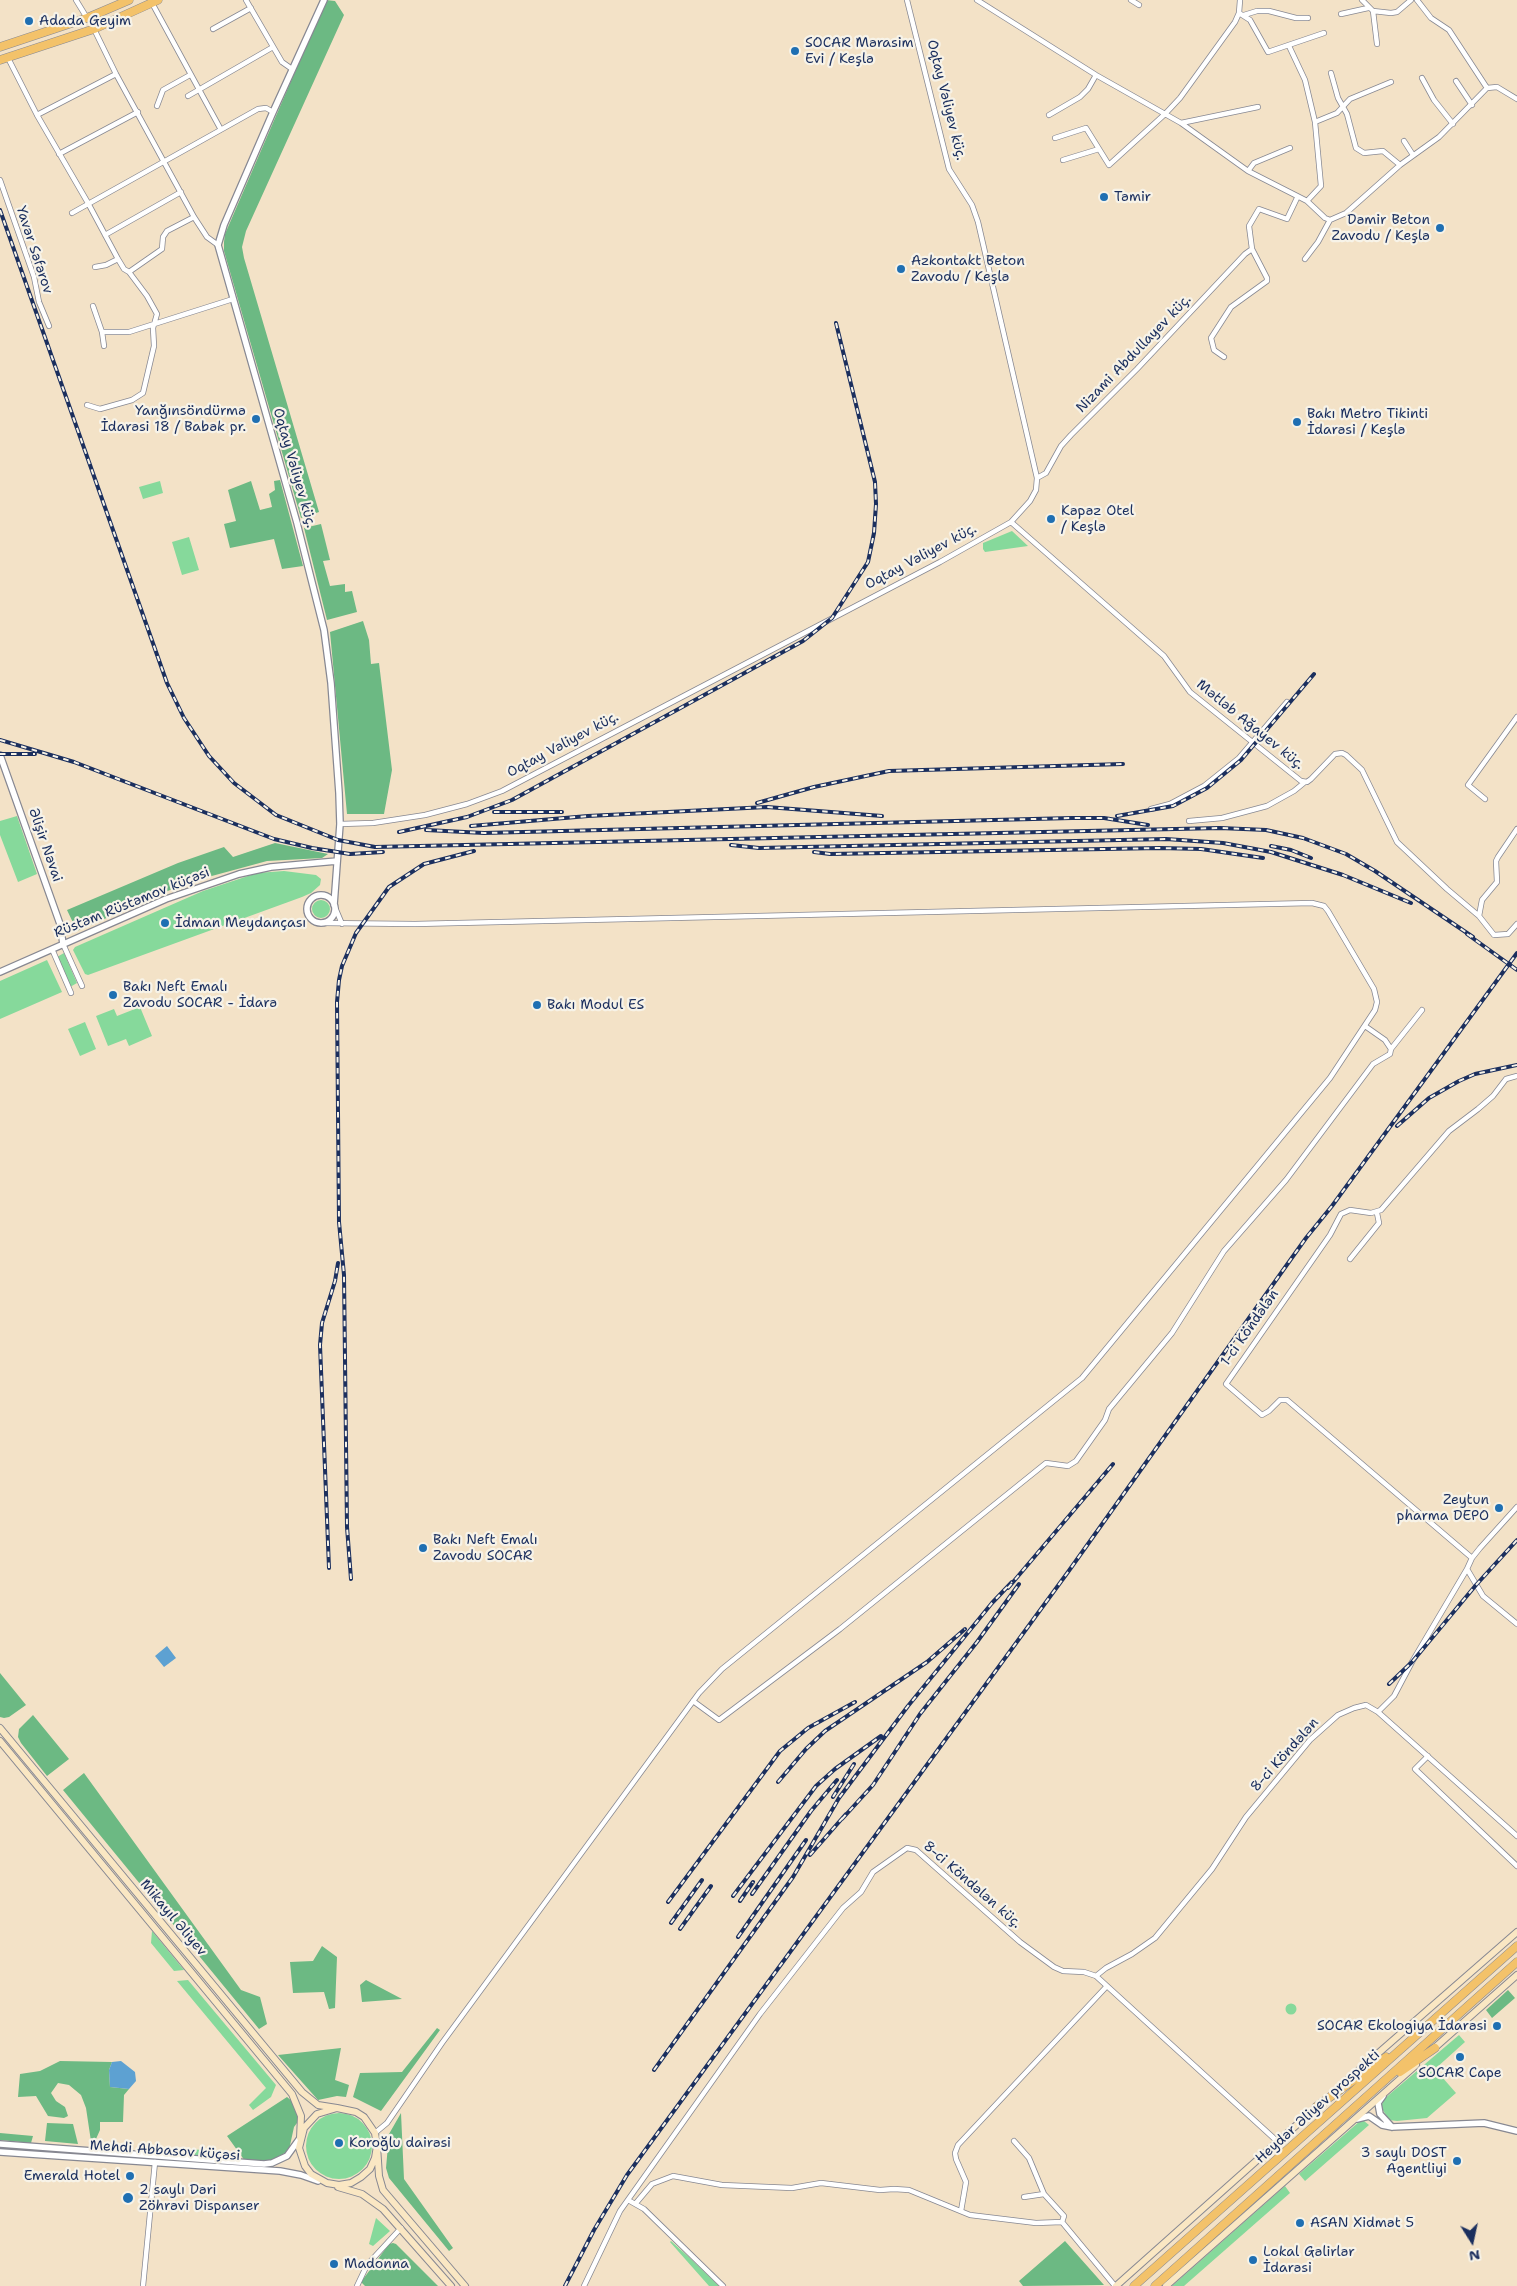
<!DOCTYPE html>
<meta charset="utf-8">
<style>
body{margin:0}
#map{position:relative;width:1517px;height:2286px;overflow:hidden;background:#f3e2c7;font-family:"Shantell Sans",sans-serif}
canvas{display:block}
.north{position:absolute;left:1447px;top:2216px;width:50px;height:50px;-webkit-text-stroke:4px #f7f3e8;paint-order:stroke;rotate:170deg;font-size:14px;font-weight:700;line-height:20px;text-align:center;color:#1b2f5e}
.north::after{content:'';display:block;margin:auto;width:18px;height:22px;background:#1b2f5e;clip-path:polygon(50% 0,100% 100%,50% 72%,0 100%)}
</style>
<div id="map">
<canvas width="1517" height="2286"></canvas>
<div class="north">N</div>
</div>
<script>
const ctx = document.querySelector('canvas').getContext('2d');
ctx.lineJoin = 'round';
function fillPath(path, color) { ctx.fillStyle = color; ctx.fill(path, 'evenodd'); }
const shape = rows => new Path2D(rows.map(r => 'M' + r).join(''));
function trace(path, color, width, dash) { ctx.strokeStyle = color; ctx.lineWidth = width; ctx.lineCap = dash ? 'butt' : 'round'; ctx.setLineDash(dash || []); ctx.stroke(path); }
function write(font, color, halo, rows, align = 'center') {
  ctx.font = font + ' "Shantell Sans",sans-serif'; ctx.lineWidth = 4.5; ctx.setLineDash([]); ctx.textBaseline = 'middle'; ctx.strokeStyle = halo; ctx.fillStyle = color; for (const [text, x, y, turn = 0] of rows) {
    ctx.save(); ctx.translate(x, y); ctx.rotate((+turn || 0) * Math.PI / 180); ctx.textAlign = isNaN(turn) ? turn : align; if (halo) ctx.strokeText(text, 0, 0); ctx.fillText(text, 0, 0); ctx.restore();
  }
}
fillPath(shape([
 [160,481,163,493,143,499,139,487],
 [1012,531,1028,546,985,552,983,549,983,543],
 [189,537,199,570,182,575,172,542],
 [17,816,37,874,18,882,0,835,0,821],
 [284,871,316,875,321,879,320,885,311,893,302,897,88,975,85,974,73,950,75,947,203,891,257,873],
 '312 909a9 9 0 1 1 18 0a9 9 0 1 1-18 0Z',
 [64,953,77,983,70,987,57,957],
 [47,960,62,992,0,1019,0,981],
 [140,1007,152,1036,129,1046,126,1039,108,1046,96,1016,114,1009,117,1016],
 [85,1022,96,1049,80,1056,68,1029],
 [152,1931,184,1970,174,1971,151,1943],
 [188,1980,276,2085,271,2097,253,2110,249,2105,266,2088,177,1981],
 '1285.5 2009a5.5 5.5 0 1 1 11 0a5.5 5.5 0 1 1-11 0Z',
 [1459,2035,1465,2042,1435,2069,1456,2093,1427,2118,1397,2121,1389,2120,1381,2107,1384,2099],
 '306 2146a33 33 0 1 1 66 0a33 33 0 1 1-66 0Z',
 [1360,2121,1364,2121,1369,2125,1305,2181,1299,2174],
 [185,2149,223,2151,229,2159,176,2155],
 [1285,2186,1290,2193,1184,2286,1172,2286],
 [376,2218,390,2231,373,2246,369,2244],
 [671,2241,692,2260,719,2286,709,2286,670,2242]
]), '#86d99b');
fillPath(shape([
 [326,0,335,1,344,15,246,231,242,247,244,258,319,512,301,518,224,251,224,242,225,234],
 [280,480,303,566,282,569,274,539,230,548,224,524,236,521,228,490,251,481,260,510,272,507,269,494,275,490,274,481],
 [321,524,330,560,323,561,330,586,345,584,345,592,352,591,357,612,327,620,304,528],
 [363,621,369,640,371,664,379,663,392,770,384,814,347,814,330,632],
 [275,843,328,854,322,858,267,861,186,883,77,931,67,910,178,863,224,847,233,857],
 [0,1673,26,1705,9,1717,4,1718,0,1717],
 [33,1715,69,1759,47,1776,21,1743,18,1737,19,1729],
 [84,1773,241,1990,260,1997,267,2024,259,2029,63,1790],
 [322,1946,337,1957,335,2008,329,2009,324,1992,293,1993,290,1962,313,1961],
 [366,1980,402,1999,362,2002,360,1985],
 [1508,1990,1515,1998,1492,2018,1486,2010],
 [437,2028,440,2030,381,2111,353,2097,360,2073,402,2072],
 [341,2048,335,2080,349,2085,346,2097,337,2096,318,2100,278,2055],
 [60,2061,112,2062,109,2070,110,2087,129,2089,124,2095,123,2122,100,2122,100,2130,92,2148,86,2108,81,2095,69,2085,58,2083,51,2093,56,2101,65,2107,68,2116,64,2118,48,2116,36,2096,18,2097,20,2074,40,2071],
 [287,2097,293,2102,300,2119,294,2127,289,2150,273,2161,245,2161,227,2136],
 [401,2113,404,2179,453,2248,449,2251,389,2178,386,2168,389,2134],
 [47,2123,73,2124,78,2144,45,2141],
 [0,2133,33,2136,31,2143,0,2140],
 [1065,2241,1104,2285,1023,2286,1019,2281],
 [393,2243,396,2244,438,2286,365,2286,361,2282,389,2244]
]), '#6cb983');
fillPath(shape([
 [167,1646,176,1658,164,1667,155,1656],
 [121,2061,135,2072,136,2081,129,2089,110,2087,109,2070,112,2062]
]), '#5da1d2');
const minor = shape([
 [76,0,87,18],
 [246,0,282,62,292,69],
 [977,0,1096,75,1181,123,1248,171,1307,201,1325,218,1330,220,1346,213,1400,165,1439,137,1487,88],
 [1131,0,1139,5],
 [1362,0,1373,11,1391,13,1397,12,1411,0],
 [1417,0,1431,18,1449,30,1487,88,1497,87,1517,99],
 [152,3,220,128],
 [1373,11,1377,44],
 [1239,13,1250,20,1268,52,1324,33],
 [1341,14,1368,8],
 [1244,15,1257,11,1269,11,1296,18,1308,18],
 [94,29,116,74,194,217,207,237,218,245],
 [213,29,251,8],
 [1289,46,1305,80,1315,122,1321,186,1307,201],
 [8,58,37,115,88,203,118,259,124,269,129,272,147,296,157,314,153,328,154,346,143,393,132,400,100,409,87,405],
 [1331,73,1338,98,1347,114,1356,148,1364,153,1383,151,1400,165],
 [1422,78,1434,100,1453,124],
 [1456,81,1472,105],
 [188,96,273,47],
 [157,106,163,90,190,75],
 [37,115,116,74],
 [1049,115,1080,97,1088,89,1096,75],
 [1315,122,1337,113,1350,99,1391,82],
 [1181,123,1258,107],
 [1055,138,1086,128,1109,165,1165,114,1180,98,1235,22,1239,13,1240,0],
 [1404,141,1413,155],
 [59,154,138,112],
 [1063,160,1099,149],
 [1248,171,1254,163,1290,148],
 [0,180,34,277,39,302,49,326],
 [72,213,258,109,266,108,273,112],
 [105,235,181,192],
 [1305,259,1318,242,1330,220],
 [95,267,106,265,118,259],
 [129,272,162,249,163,237,167,231,194,217],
 [93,306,102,332,104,346],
 [102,332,129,332,233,299],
 [1224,357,1214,350,1211,338,1231,307,1267,281,1267,278,1252,249,1249,226,1259,209,1287,219,1297,198],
 [1037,478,1046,473,1061,446,1071,435,1137,369,1245,254,1252,249],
 [1011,522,1164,656,1190,692,1301,781,1307,782,1311,779,1335,754,1342,753,1346,755,1362,770,1397,842,1447,889,1479,916,1494,935,1508,934,1517,924],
 [1485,799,1468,785,1517,717],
 [1151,809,1170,804,1204,786,1239,758,1287,702],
 [1189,821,1222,818,1267,806,1294,791,1305,782],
 [340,824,373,823,425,815,467,804,502,791,940,562,1011,522,1030,501,1036,490,1037,478,978,222,972,205,949,169,907,0],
 [334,905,342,924],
 [1479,916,1482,900,1497,882,1496,861,1498,857,1517,829],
 [321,923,415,924,1312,903,1324,906,1328,911,1374,989,1377,1002,1375,1010,1330,1078,1082,1378,722,1669,699,1693,442,2043,387,2123,375,2133],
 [63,944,82,986],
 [52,949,71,993],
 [1391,1049,1422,1010],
 [1350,1259,1379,1223,1377,1213],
 [1517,1507,1480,1548,1472,1558,1467,1569,1483,1596,1517,1624],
 [1472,1558,1287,1400,1280,1400,1269,1411,1262,1415,1226,1384,1330,1235,1341,1214,1350,1210,1371,1213,1381,1210,1449,1131,1478,1109,1493,1096,1506,1079,1517,1076],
 [693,1701,719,1720,840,1629,1046,1463,1068,1466,1076,1461,1105,1420,1109,1409,1172,1333,1224,1251,1286,1180,1373,1064,1390,1054,1391,1049,1385,1040,1365,1026],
 [1378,1712,1394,1696,1412,1662,1467,1569],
 [1428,1756,1415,1769,1517,1866],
 [1096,1976,1106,1968,1132,1954,1155,1938,1212,1869,1246,1817,1310,1740,1338,1715,1354,1708,1366,1705,1378,1712,1517,1836],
 [1014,2141,1029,2158,1044,2194,1064,2216,1062,2222],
 [1024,2197,1044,2194],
 [628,2200,644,2209,723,2286],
 [636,2203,652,2184,673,2176,722,2185,792,2188,821,2183,880,2190,894,2189,909,2190,970,2215,1036,2223,1062,2222,1115,2286],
 [961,2211,966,2182,956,2159,955,2153,958,2145,1107,1986],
 [143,2286,155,2162],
 [357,2286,367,2265,401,2228],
 [584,2286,620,2211,760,2014,843,1908,861,1892,873,1872,907,1848,916,1850,1020,1942,1054,1967,1063,1971,1084,1972,1096,1976,1278,2142]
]);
const tertiary = shape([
 [324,0,273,112,224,225,218,245,297,523,324,630,331,683,339,793,340,824,334,905],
 [0,755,60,924,63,944],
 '307 909a14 14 0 1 1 28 0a14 14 0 1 1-28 0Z',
 [0,972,166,899,239,874,271,867,337,861],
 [1383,2096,1378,2103,1380,2114,1392,2127],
 [1357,2119,1369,2116,1382,2125,1392,2127,1484,2123,1517,2131],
 [0,2144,264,2164,272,2163,287,2156,300,2138],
 [0,2152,280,2171,301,2175,318,2181]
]);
const secondary = shape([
 [0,1728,302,2092,318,2105,337,2108],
 [0,1741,292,2094,301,2116,300,2138],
 [1431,2051,1517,1975],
 [1343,2084,1517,1932],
 [377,2146,375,2158,370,2169,361,2177,351,2183,339,2185,327,2183,311,2174,305,2166,299,2148,304,2128,317,2114,337,2108,356,2112,364,2117,375,2133,377,2146,379,2176,383,2190,465,2286],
 [338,2187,362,2194,383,2209,451,2286],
 [1116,2286,1319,2105],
 [1166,2286,1416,2065]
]);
const primary = shape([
 [0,47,87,18,129,0],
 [0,60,94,29,158,0]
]);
const trunk = shape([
 [1400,2072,1435,2048],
 [1316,2107,1386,2057],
 [1134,2286,1517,1946],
 [1155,2286,1517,1962]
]);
trace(minor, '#878892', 6);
trace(tertiary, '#878892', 8);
trace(secondary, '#878892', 8);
trace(primary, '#878892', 9);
trace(trunk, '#878892', 9);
trace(minor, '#fff', 4.5);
trace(tertiary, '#fff', 5.5);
trace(secondary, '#fae7c3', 6);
trace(primary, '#f3c26a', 8);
trace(trunk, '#f3c26a', 8);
const rail = shape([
 [0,210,167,683,184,718,209,756,234,783,276,815,338,840,375,847,1220,828,1266,830,1303,838,1346,854,1375,871,1473,937],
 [0,740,74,762,274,839,312,848,350,854,383,852],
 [0,754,35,754],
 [757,803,814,787,889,771,1123,764],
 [494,812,562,812],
 [1117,816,1173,806,1207,788,1241,760,1314,674],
 [471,826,588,816,767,807,882,816],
 [426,830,484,833,1072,818,1104,818,1148,825],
 [399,832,467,817,512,800,803,641,832,618,868,562,874,533,876,504,875,482,836,323],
 [731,845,759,848,1166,839,1223,843,1271,852,1343,875,1411,903],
 [1271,846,1291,850,1311,858],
 [814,852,830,854,1160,848,1201,849,1263,858],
 [1467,934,1517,970],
 [1397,1126,1429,1098,1459,1081,1475,1074,1517,1065],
 [329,1568,320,1345,322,1323,335,1281,338,1263],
 [351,1579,347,1527,344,1275,339,1222,337,1002,339,980,342,966,356,933,389,887,424,864,474,851],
 [1008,1588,1113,1464],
 [1389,1684,1412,1662,1476,1585,1517,1540],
 [778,1782,806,1749,825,1731,927,1662,965,1629],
 [833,1797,854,1764],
 [842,1819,873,1785,920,1714,977,1642,1019,1584],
 [810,1855,846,1814],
 [752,1894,811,1811,837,1780],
 [733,1896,816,1786,835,1769,881,1736],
 [740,1901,753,1882],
 [668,1902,780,1751,808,1728,855,1702],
 [671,1923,702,1880],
 [680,1929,711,1886],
 [738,1937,806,1840],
 [654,2070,793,1877,839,1798,908,1706,992,1603,1012,1582],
 [565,2286,594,2230,627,2175,1068,1572,1306,1238,1332,1206,1517,953]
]);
trace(rail, '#1b2f5e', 4);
trace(rail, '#f7f3e8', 2, [5.5]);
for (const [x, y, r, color] of [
 [29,21,5,"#1f6fb2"],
 [795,51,5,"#1f6fb2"],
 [1104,197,5,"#1f6fb2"],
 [1440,228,5,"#1f6fb2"],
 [901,269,5,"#1f6fb2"],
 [256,419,5,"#1f6fb2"],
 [1297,422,5,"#1f6fb2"],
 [1051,519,5,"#1f6fb2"],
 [165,923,5,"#1f6fb2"],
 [113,995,5,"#1f6fb2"],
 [537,1005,5,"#1f6fb2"],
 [1499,1508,5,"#1f6fb2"],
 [423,1548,5,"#1f6fb2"],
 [1497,2026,5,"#1f6fb2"],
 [1460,2057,5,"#1f6fb2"],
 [339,2143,5,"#1f6fb2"],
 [1457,2161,5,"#1f6fb2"],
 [130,2176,5,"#1f6fb2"],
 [128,2198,6,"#1f6fb2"],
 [1300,2223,5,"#1f6fb2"],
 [1253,2260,5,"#1f6fb2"],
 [334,2264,5,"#1f6fb2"]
]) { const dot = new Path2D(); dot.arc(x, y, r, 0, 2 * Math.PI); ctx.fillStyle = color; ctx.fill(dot); trace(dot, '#f7f3e8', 2); }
write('14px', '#1b2f5e', '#f7f3e8', [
 ["Adada Geyim",39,21],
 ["SOCAR Mərasim",805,43],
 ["Evi / Keşlə",805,59],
 ["Təmir",1114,197],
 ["Dəmir Beton",1430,220,"right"],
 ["Zavodu / Keşlə",1430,236,"right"],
 ["Azkontakt Beton",911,261],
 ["Zavodu / Keşlə",911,277],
 ["Yanğınsöndürmə",246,411,"right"],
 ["İdarəsi 18 / Babək pr.",246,427,"right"],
 ["Bakı Metro Tikinti",1307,414],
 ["İdarəsi / Keşlə",1307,430],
 ["Kəpəz Otel",1061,511],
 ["/ Keşlə",1061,527],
 ["İdman Meydançası",175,923],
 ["Bakı Neft Emalı",123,987],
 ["Zavodu SOCAR - İdarə",123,1003],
 ["Bakı Modul ES",547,1005],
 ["Zeytun",1489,1500,"right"],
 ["pharma DEPO",1489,1516,"right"],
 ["Bakı Neft Emalı",433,1540],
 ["Zavodu SOCAR",433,1556],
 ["SOCAR Ekologiya İdarəsi",1487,2026,"right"],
 ["SOCAR Cape",1460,2073,"center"],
 ["Koroğlu dairəsi",349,2143],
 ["3 saylı DOST",1447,2153,"right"],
 ["Agentliyi",1447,2169,"right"],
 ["Emerald Hotel",120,2176,"right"],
 ["2 saylı Dəri",139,2190],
 ["Zöhrəvi Dispanser",139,2206],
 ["ASAN Xidmət 5",1310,2223],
 ["Lokal Gəlirlər",1263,2252],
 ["İdarəsi",1263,2268],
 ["Madonna",344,2264]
], 'left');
write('14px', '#1b2f5e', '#f7f3e8', [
 ["Oqtay Vəliyev küç.",946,100,76],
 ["Yavər Səfərov",34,250,72],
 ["Nizami Abdullayev küç.",1134,354,-46],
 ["Oqtay Vəliyev küç.",294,468,74],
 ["Oqtay Vəliyev küç.",921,557,-28],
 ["Mətləb Ağayev küç.",1250,725,39],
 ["Oqtay Vəliyev küç.",563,745,-28],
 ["Əlişir Nəvai",45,845,71],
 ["Rüstəm Rüstəmov küçəsi",132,903,-22],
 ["1-ci Köndələn",1250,1328,-55],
 ["8-ci Köndələn",1285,1755,-48],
 ["8-ci Köndələn küç.",972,1885,41],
 ["Mikayıl Əliyev",173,1918,50],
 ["Heydər Əliyev prospekti",1318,2107,-42],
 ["Mehdi Abbasov küçəsi",165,2151,4]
]);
</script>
